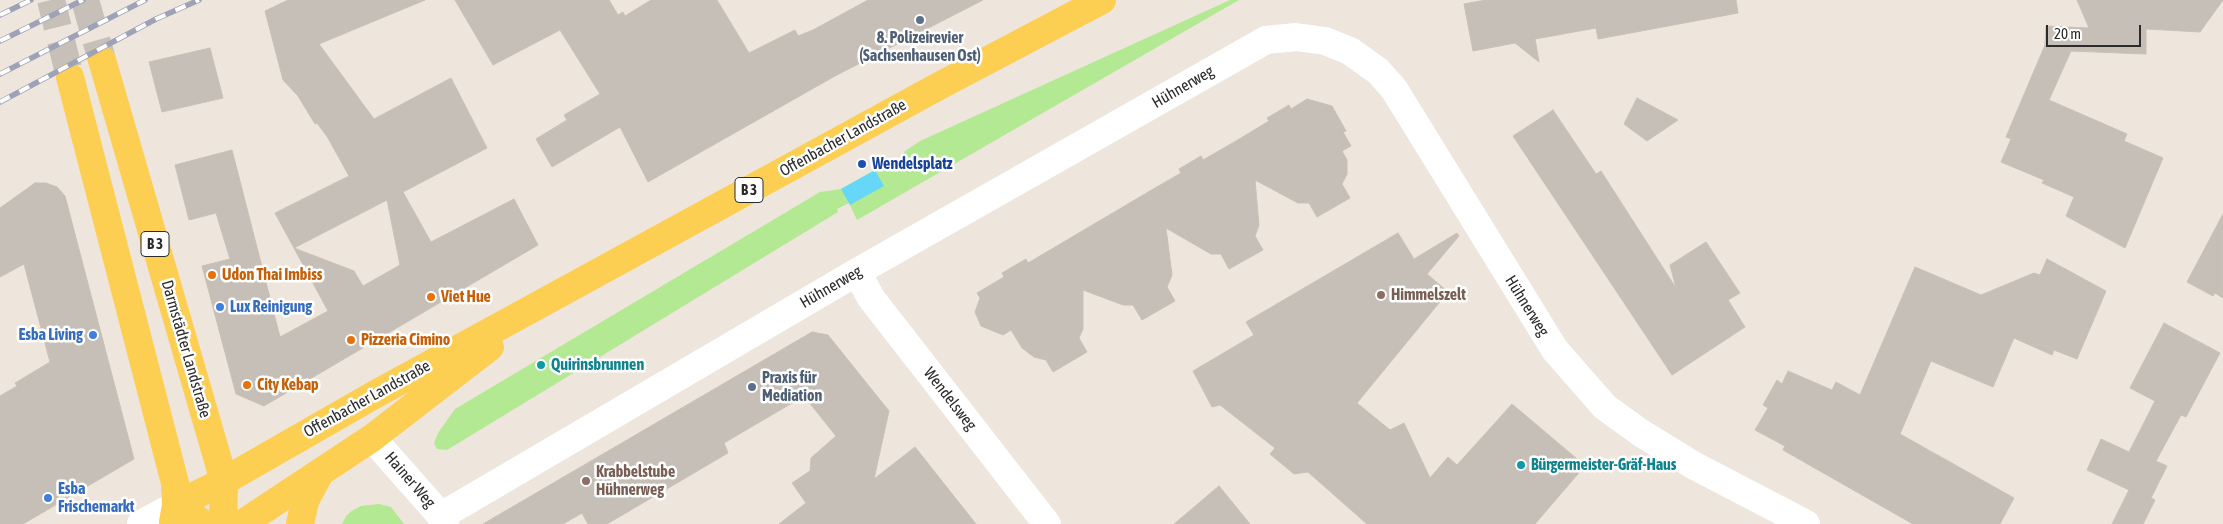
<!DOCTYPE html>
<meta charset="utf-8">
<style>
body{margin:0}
#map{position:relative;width:2223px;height:524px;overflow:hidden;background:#eee5dc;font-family:"Asap Condensed",sans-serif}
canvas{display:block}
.scale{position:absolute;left:2046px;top:25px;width:95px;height:22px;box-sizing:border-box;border:2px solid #2b2b2b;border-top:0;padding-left:6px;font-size:15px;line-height:18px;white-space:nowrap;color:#2b2b2b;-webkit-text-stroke:4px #fff;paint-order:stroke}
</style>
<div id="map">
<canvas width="2223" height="524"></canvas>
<div class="scale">20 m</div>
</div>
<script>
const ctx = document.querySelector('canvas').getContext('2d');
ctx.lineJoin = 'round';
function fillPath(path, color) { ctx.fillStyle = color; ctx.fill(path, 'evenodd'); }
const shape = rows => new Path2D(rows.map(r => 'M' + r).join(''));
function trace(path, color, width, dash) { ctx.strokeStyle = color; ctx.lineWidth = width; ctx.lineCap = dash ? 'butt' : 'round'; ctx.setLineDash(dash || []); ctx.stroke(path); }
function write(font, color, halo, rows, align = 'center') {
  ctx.font = font + ' "Asap Condensed",sans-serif'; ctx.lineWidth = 5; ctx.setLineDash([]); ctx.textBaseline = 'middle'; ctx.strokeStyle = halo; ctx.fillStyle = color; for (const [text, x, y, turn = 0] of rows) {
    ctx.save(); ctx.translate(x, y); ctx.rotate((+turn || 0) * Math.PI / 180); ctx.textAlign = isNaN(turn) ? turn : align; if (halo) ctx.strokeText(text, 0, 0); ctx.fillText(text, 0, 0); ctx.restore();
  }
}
fillPath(shape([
 [1230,0,1239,0,857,220,849,203,837,209,838,212,447,450,437,449,434,443,438,433,455,409,820,192,841,189,875,170,899,160,905,151,920,141],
 [379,504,391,507,404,524,342,524,346,516,353,510,361,506]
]), '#b4e993');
fillPath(shape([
 [875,170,884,186,850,205,841,189]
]), '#66d7f9');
const building = shape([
 [288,0,425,0,319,44,374,119,451,78,487,148,403,192,431,242,514,199,538,245,264,406,236,394,202,266,230,259,216,213,189,220,175,165,232,150,280,337,328,311,275,213,349,176,328,138,317,123,315,124,298,96,283,80,265,11,288,0],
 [387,200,400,265,363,286,354,271,294,248,387,200],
 [455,0,609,0,618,15,623,12,625,16,651,0,717,0,749,53,795,30,798,36,813,30,868,0,983,0,835,76,648,182,620,127,552,167,536,139,567,120,564,115,600,94,560,30,493,65,455,0],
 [1486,0,1736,0,1738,13,1598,39,1596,28,1535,39,1539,62,1515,43,1473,51,1464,4,1486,0],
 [2077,0,2223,0,2200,32,2146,29,2146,54,2144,54,2071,51,2049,100,2127,134,2124,141,2163,158,2125,248,2066,216,2074,197,2042,183,2044,180,2001,162,2011,139,2006,137,2045,45,2046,26,2089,28,2077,0],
 [210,48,223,98,162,112,149,62,210,48],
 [1637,98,1678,120,1647,141,1624,124,1637,98],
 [1307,99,1332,106,1346,131,1343,132,1351,146,1342,151,1347,160,1347,174,1342,184,1350,198,1317,217,1309,203,1298,203,1255,180,1259,225,1255,236,1263,250,1229,269,1221,254,1211,254,1166,228,1172,275,1167,287,1175,301,1142,320,1133,305,1123,305,1083,290,1083,329,1079,338,1087,352,1053,372,1046,360,1034,357,1022,348,1011,330,1003,335,981,326,975,312,980,298,977,293,1004,277,1002,273,1026,259,1028,263,1155,188,1181,173,1179,169,1201,156,1203,160,1236,141,1269,121,1267,118,1289,105,1291,109,1307,99],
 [1553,110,1596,174,1601,171,1676,288,1670,265,1706,242,1740,293,1728,300,1745,327,1672,375,1513,136,1553,110],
 [35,183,46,183,57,187,65,196,134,459,23,524,0,524,0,396,17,386,15,383,50,362,24,264,0,277,0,208,35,183],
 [2223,214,2223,298,2215,293,2213,296,2187,282,2223,214],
 [1398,233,1414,259,1457,233,1459,236,1427,274,1448,292,1357,403,1390,430,1404,423,1430,478,1448,457,1457,465,1512,404,1583,464,1581,466,1583,468,1535,524,1367,524,1308,472,1294,474,1270,454,1275,448,1220,405,1212,407,1193,371,1254,335,1246,322,1398,233],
 [2047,259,2106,291,2077,359,2054,350,2052,355,2014,338,1993,387,1931,361,1900,434,2014,498,2000,524,1913,524,1783,450,1785,446,1755,430,1768,408,1763,405,1777,380,1782,384,1788,371,1832,390,1836,382,1860,395,1915,267,1981,295,2034,273,2040,275,2047,259],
 [2164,323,2220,353,2186,417,2181,415,2156,461,2167,466,2151,498,2155,500,2143,524,2112,524,2129,490,2087,470,2101,439,2129,452,2155,401,2130,388,2164,323],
 [812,332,828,335,889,411,874,479,915,447,976,524,779,524,806,503,792,483,810,471,811,458,836,436,804,396,724,443,728,453,607,524,588,524,582,513,563,524,483,524,812,332],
 [1219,486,1250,524,1174,524,1219,486]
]);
fillPath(building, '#c6bfb8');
trace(building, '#cac1b5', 1);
trace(shape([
 [51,0,70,77],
 [85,0,102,60]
]), '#c7c0b9', 28, [28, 14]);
trace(shape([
 [857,272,871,298,1047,524],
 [372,438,441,516,445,524],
 [441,516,857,272,1266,40,1296,37,1325,41,1350,51,1378,71,1394,89,1555,350,1605,407,1641,433,1693,465,1806,524]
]), '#fff', 28);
trace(shape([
 [141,524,176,505]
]), '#fff', 28);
trace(shape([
 [102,60,224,481,223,524],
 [70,77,175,483,176,505,173,522],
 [176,505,224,481,374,395,939,86,1102,0],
 [176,505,204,524],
 [242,524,372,438,490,347],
 [300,524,305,501,320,473]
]), '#fcce52', 28);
const rail = shape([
 [0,15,31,0],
 [0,41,83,0],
 [0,74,145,0],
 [0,102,156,19,199,0]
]);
trace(rail, '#9ea2b7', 5.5);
trace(rail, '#fff', 4, [11]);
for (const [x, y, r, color] of [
 [920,20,5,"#5c6f8a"],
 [862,164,5,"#1a4fb4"],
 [212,275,5,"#e8710a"],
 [1381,295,5,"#8d6e63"],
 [431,297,5,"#e8710a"],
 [220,307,5,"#3f7fe0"],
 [93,335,5,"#3f7fe0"],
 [351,340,5,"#e8710a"],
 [541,365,5,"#0f9aa8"],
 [247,385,5,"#e8710a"],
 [752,387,5,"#5c6f8a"],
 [1521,465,5,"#0f9aa8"],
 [586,481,5,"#8d6e63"],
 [48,498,5,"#3f7fe0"]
]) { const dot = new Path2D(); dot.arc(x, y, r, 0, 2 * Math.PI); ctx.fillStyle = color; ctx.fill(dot); trace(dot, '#fff', 2); }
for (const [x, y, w] of [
 [749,190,28],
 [155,244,28]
]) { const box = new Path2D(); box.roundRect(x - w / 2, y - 12.5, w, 25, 4); ctx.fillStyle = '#fff'; ctx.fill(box); trace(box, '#2b2b2b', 1); }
write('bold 15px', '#2b2b2b', null, [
 ["B 3",749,190],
 ["B 3",155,244]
]);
write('bold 16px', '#4e5e75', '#fff', [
 ["8. Polizeirevier",920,38],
 ["(Sachsenhausen Ost)",920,56],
 ["Praxis für",762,378,"left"],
 ["Mediation",762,396,"left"]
]);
write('16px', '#2b2b2b', '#fff', [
 ["Hühnerweg",1183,87,-30],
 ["Offenbacher Landstraße",843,138,-29],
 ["Hühnerweg",831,287,-30],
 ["Hühnerweg",1527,306,58],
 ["Darmstädter Landstraße",186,349,74],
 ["Offenbacher Landstraße",367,399,-29],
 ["Wendelsweg",950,399,52],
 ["Hainer Weg",410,480,49]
]);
write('bold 16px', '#164399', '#fff', [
 ["Wendelsplatz",872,164]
], 'left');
write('bold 16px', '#c56008', '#fff', [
 ["Udon Thai Imbiss",222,275],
 ["Viet Hue",441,297],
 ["Pizzeria Cimino",361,340],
 ["City Kebap",257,385]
], 'left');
write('bold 16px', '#785e54', '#fff', [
 ["Himmelszelt",1391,295],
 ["Krabbelstube",596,472],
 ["Hühnerweg",596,490]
], 'left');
write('bold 16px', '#366cbe', '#fff', [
 ["Lux Reinigung",230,307],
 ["Esba Living",83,335,"right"],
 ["Esba",58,489],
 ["Frischemarkt",58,507]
], 'left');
write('bold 16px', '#0d838f', '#fff', [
 ["Quirinsbrunnen",551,365],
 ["Bürgermeister-Gräf-Haus",1531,465]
], 'left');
</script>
